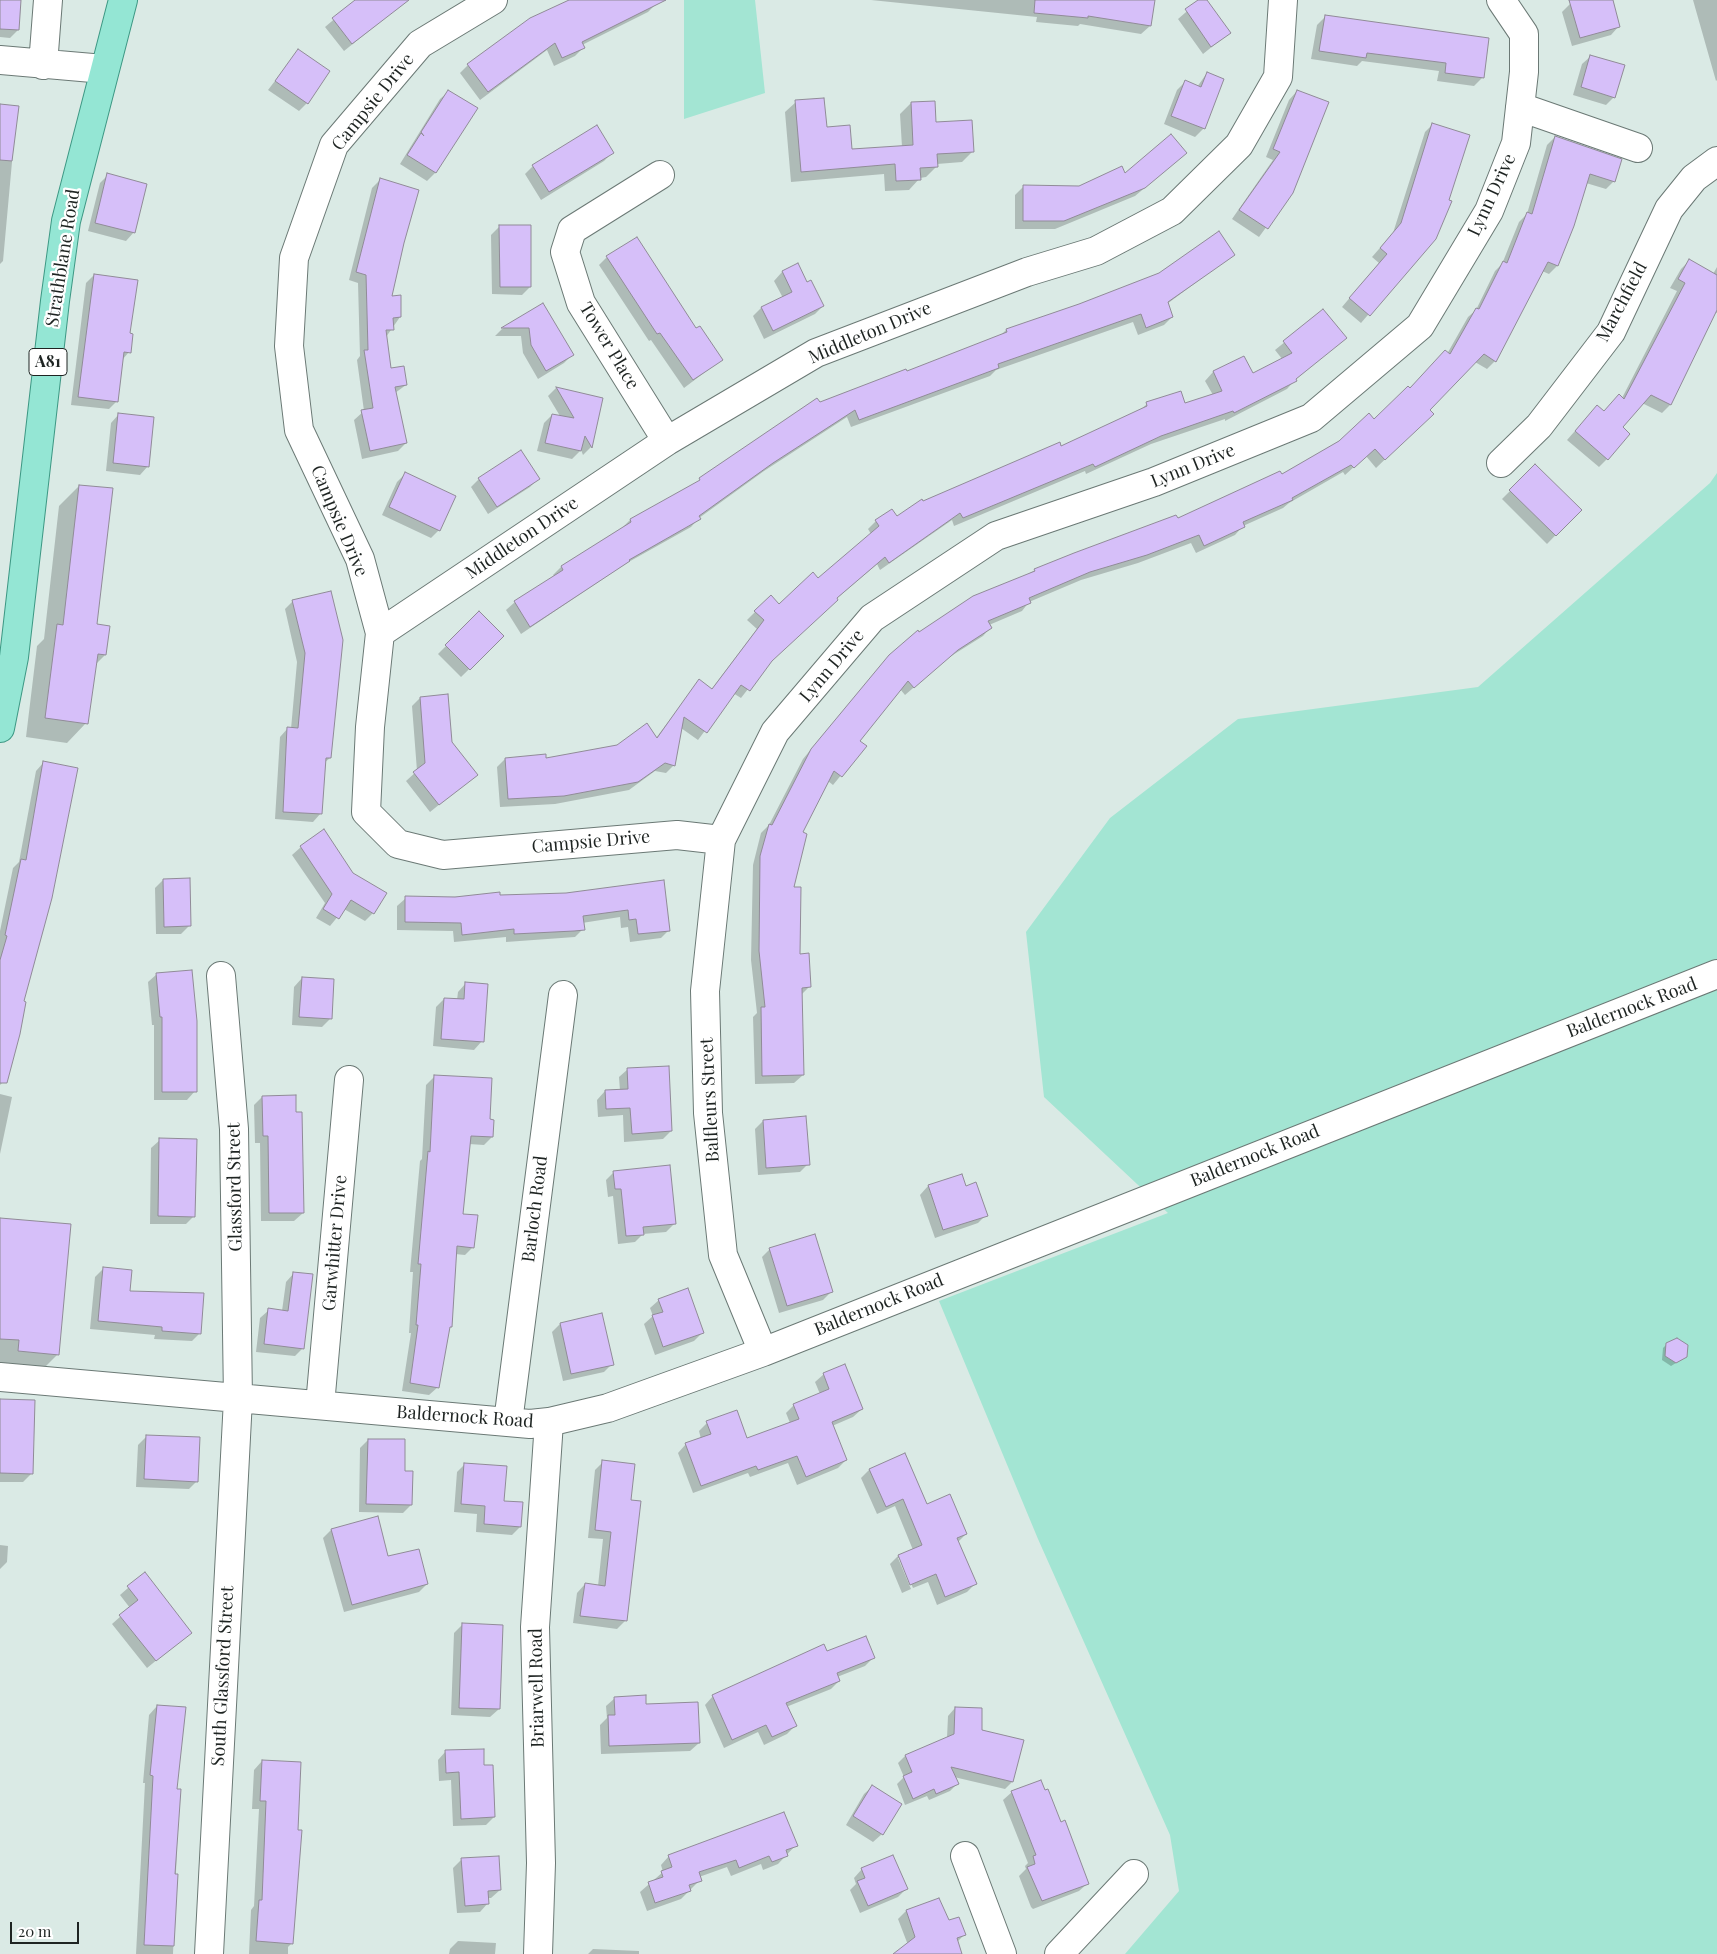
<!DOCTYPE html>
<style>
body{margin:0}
#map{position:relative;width:1717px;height:1954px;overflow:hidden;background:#daeae5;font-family:"Playfair Display",serif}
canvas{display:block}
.scale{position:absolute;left:10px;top:1922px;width:69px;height:22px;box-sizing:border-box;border:2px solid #1e2422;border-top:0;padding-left:6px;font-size:15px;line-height:18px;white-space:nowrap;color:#1e2422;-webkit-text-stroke:4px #fff;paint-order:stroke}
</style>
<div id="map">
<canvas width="1717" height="1954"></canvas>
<div class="scale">20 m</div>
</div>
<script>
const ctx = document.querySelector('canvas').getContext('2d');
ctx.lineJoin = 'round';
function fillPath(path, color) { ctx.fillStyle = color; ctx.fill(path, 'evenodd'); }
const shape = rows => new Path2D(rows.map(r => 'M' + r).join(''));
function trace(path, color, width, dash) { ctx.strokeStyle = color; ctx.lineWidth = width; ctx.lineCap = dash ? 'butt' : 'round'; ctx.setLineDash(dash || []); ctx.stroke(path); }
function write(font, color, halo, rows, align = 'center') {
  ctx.font = font + ' "Playfair Display",serif'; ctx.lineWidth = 4.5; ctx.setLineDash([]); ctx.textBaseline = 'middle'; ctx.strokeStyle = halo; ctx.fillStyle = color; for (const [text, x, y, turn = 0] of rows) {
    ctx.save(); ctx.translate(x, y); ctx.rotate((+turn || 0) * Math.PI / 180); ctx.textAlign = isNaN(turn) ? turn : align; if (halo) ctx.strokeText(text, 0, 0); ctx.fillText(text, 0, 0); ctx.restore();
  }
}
fillPath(shape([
 [684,0,755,0,765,93,684,119],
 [1717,473,1717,1954,1125,1954,1179,1891,1170,1835,1038,1539,939,1301,1168,1213,1044,1097,1026,932,1110,818,1238,719,1478,687,1710,483]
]), '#a3e5d3');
fillPath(shape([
 [0,0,20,0,18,30,10,38,0,37],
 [357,0,405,2,344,51,325,27],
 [571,0,654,0,656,4,648,12,582,45,583,48,575,56,554,66,547,50,480,100,460,73,468,65],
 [871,0,1154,0,1150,26,1141,34,1080,24,1078,26,1036,22,1037,17],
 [1200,0,1206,0,1229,33,1203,54,1178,19],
 [1583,0,1611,0,1619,26,1611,35,1572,46,1562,12,1570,4],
 [1693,0,1717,0,1717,80,1716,81],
 [1325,17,1487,39,1482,78,1474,86,1437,81,1439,71,1362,61,1357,66,1311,59,1317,25],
 [298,51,307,103,299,111,268,90],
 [1591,56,1614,97,1606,105,1573,95,1582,64],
 [1207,73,1204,128,1195,137,1164,124,1177,90,1185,82,1197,87],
 [449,91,476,108,435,173,427,181,400,164,440,99],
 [1297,91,1292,192,1259,237,1232,219,1273,160,1266,157,1289,100],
 [796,102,850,150,902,147,900,114,911,103,972,152,962,162,937,164,937,166,926,177,920,178,909,190,885,191,884,174,791,182,785,112],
 [0,105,17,107,3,261,0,264],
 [1433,124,1434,238,1361,323,1342,307,1379,263,1372,257,1393,233,1425,132],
 [1555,137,1614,181,1606,189,1586,183,1573,225,1557,266,1549,274,1542,271,1495,361,1487,369,1475,362,1429,410,1424,422,1376,468,1366,456,1345,475,1343,472,1289,503,1283,508,1243,526,1235,535,1196,553,1191,543,1138,563,1081,580,1029,602,1022,611,989,625,991,627,983,636,948,658,905,695,900,689,858,741,865,746,833,785,828,781,801,833,792,888,799,955,810,986,801,995,803,1075,794,1083,755,1084,753,1017,757,1013,751,960,753,865,761,833,769,825,803,759,881,665,919,633,1035,570,1177,520,1281,476,1374,420,1447,354,1468,317,1476,310,1495,271,1502,264,1519,222,1527,214,1547,145],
 [612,153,604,161,541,200,525,174,533,166],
 [1177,161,1135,196,1055,229,1015,229,1015,195,1024,186,1079,187],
 [108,175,134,232,126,241,88,231,100,183],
 [380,180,403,242,391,297,400,317,386,337,390,369,406,385,395,393,406,443,398,451,362,459,354,420,364,411,357,360,360,356,358,283,349,280,372,188],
 [499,227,530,287,522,295,492,294,491,235],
 [1234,254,1167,304,1172,317,1164,325,1138,335,1133,322,996,370,990,376,851,427,847,417,764,471,699,518,691,527,625,564,521,634,506,610,515,602,555,577,553,575,561,567,622,528,630,520,694,484,819,404,906,373,1001,335,1006,330],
 [607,257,696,330,721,360,684,388,651,340,649,341,599,265],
 [1689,261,1713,274,1717,267,1717,313,1714,312,1670,405,1662,413,1642,403,1621,427,1607,459,1599,467,1567,440,1589,415,1604,412,1622,398,1677,291,1670,288,1681,269],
 [797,265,806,284,823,306,815,314,764,339,753,316,761,308,783,298,774,281,782,272],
 [94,275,129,352,122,360,117,401,109,409,71,405,86,283],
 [542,305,572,355,564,363,538,379,523,353,521,336,495,336,502,329],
 [1323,311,1345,338,1295,380,1287,389,1225,421,1225,419,1151,444,1086,474,1085,471,954,526,952,520,880,570,877,564,836,599,769,662,741,698,733,693,698,740,681,728,674,765,666,773,655,771,629,790,555,804,500,807,497,767,505,759,545,760,656,738,699,681,711,690,757,629,747,620,755,612,779,606,818,579,871,534,868,529,876,521,897,518,923,502,1061,448,1140,410,1147,404,1184,405,1213,395,1205,381,1213,372,1244,357,1253,375,1283,360,1275,350],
 [556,388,602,398,591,447,583,455,581,450,572,459,537,451,544,423,552,415,560,416,548,396],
 [119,414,148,466,140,475,106,471,111,423],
 [1535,466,1580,510,1547,544,1502,499],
 [405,474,439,530,431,538,382,515,397,482],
 [479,479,538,479,530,487,488,514,471,487],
 [79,486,95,625,105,655,95,665,86,723,67,743,26,737,37,646,44,639,59,506],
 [293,601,330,758,324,763,321,813,313,822,275,819,280,737,288,728,291,729,297,662,285,609],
 [479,613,503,636,461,677,438,654],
 [420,698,476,775,430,812,406,781,417,771,412,706],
 [44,762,22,1002,7,1078,0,1085,0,931,13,868,19,862,36,771],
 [301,847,373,913,365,921,344,909,330,926,316,918,325,903,292,855],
 [163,880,189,926,181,934,156,934,155,888],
 [663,881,669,930,661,938,630,942,628,927,621,928,620,917,582,923,583,929,575,937,506,942,506,937,454,942,453,931,397,930,397,906,406,898,566,894],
 [157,974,195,1091,187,1100,154,1100,154,1025,152,1025,148,982],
 [302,978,333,980,330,1019,322,1027,292,1025,294,987],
 [466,983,482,1041,474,1050,433,1046,436,1007,444,999,457,1000,458,992],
 [628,1069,671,1131,663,1139,624,1142,623,1115,598,1117,597,1100,605,1091,620,1091,619,1077],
 [435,1076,489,1121,492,1137,484,1145,469,1144,462,1215,473,1247,465,1255,455,1254,450,1327,448,1329,438,1387,429,1395,402,1391,411,1333,409,1333,413,1272,410,1272,420,1161,422,1159,426,1085],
 [0,1094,12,1097,0,1154],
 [262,1097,303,1213,294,1221,261,1221,260,1143,255,1143,254,1105],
 [763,1121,808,1164,800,1172,758,1175,755,1129],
 [160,1140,194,1216,186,1224,150,1224,151,1148],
 [614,1172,675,1223,666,1232,643,1234,635,1242,618,1244,613,1196,608,1197,606,1180],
 [961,1175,965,1188,986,1215,978,1223,935,1238,920,1195,928,1186],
 [0,1219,58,1354,41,1371,0,1368],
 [770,1249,831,1292,823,1300,779,1313,762,1257],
 [103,1269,128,1292,203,1295,200,1333,192,1341,154,1339,155,1335,90,1329,95,1277],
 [294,1273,303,1348,295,1356,256,1352,260,1318,269,1310,282,1311,286,1282],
 [659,1300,702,1333,694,1341,655,1355,644,1324,653,1316,650,1308],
 [560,1324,612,1364,604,1372,563,1381,552,1332],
 [1667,1344,1686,1357,1671,1366,1662,1360,1663,1348],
 [824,1374,862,1409,853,1417,832,1426,846,1460,838,1468,797,1485,788,1463,750,1477,748,1473,693,1493,678,1453,686,1444,701,1439,699,1431,707,1423,746,1439,790,1423,786,1413,794,1405,820,1394,815,1382],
 [0,1400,32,1473,23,1482,0,1482],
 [146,1437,197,1481,189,1489,136,1487,138,1445],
 [368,1440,411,1505,403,1513,359,1512,360,1448],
 [603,1462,630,1502,639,1502,625,1621,617,1629,573,1623,577,1593,585,1584,598,1586,603,1539,588,1538,595,1470],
 [465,1464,503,1502,520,1527,512,1535,476,1532,477,1514,454,1512,457,1472],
 [869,1470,966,1534,958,1542,975,1584,967,1592,937,1605,928,1582,913,1588,900,1558,898,1558,911,1589,902,1593,890,1564,898,1556,913,1550,895,1506,877,1514,861,1478],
 [331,1530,387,1558,427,1584,419,1592,344,1612,323,1538],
 [0,1545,8,1546,7,1562,0,1569],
 [144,1574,191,1632,147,1668,112,1624,130,1608,120,1595],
 [462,1625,499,1709,490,1717,451,1715,454,1633],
 [827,1653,873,1658,865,1666,837,1677,839,1681,831,1689,786,1707,795,1726,787,1734,764,1745,758,1732,724,1748,705,1705,713,1696],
 [615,1698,645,1706,699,1743,690,1751,601,1754,600,1725,607,1718,606,1706],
 [157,1706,176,1790,179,1790,173,1954,136,1954,145,1783,143,1783,149,1715],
 [955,1708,981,1731,1012,1782,1005,1789,954,1777,957,1784,950,1791,929,1800,927,1796,905,1805,897,1784,904,1777,898,1763,905,1756,947,1738,948,1716],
 [446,1751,483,1767,494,1817,486,1825,453,1826,451,1780,439,1781,438,1760],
 [262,1761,297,1831,301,1831,292,1943,288,1947,288,1954,249,1954,251,1910,254,1906,259,1809,252,1809,254,1770],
 [873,1786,901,1804,882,1834,873,1842,846,1825,864,1794],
 [1012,1792,1088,1883,1079,1891,1033,1909,1031,1907,1019,1876,1026,1869,1025,1866,1028,1863,1003,1800],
 [796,1845,778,1864,763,1870,761,1864,731,1876,727,1867,699,1877,700,1880,681,1899,647,1911,640,1892,663,1872,661,1865,669,1856],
 [462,1859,500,1890,491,1898,488,1898,488,1903,480,1912,457,1913,453,1868],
 [862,1869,906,1889,898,1897,860,1913,850,1890,856,1884,854,1878],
 [906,1911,948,1922,964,1935,957,1942,960,1954,896,1954,908,1945,898,1919],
 [458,1941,496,1943,495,1954,449,1954,450,1949],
 [593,1949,639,1951,639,1954,588,1954]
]), '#0003');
const building = shape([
 [0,0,21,0,19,30,0,29,0,0],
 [355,0,409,0,352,44,332,18,355,0],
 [569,0,666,0,582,42,585,48,562,58,555,43,488,92,467,64,530,18,569,0],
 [1035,0,1155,0,1151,26,1088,16,1088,18,1034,13,1035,0],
 [1198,0,1207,0,1231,33,1211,47,1185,9,1198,0],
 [1569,0,1613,0,1620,27,1580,38,1569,0],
 [1325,15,1489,38,1484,78,1445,73,1446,63,1367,53,1366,58,1319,51,1325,15],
 [298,49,330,71,308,104,275,81,298,49],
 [1590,55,1625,65,1615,98,1581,87,1590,55],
 [1207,72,1224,79,1205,129,1171,116,1185,80,1201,87,1207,72],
 [448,90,478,108,436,173,407,155,421,133,424,136,421,132,448,90],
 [1297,90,1329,102,1293,193,1268,229,1239,210,1280,152,1273,149,1297,90],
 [824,98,827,127,850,125,852,149,913,145,911,102,935,101,936,122,972,120,974,152,937,154,938,167,920,168,921,180,896,181,895,164,801,172,795,100,824,98],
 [0,104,19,106,12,161,0,160,0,104],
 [1432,123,1470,135,1449,200,1452,201,1436,239,1370,316,1349,298,1387,254,1380,248,1401,223,1432,123],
 [597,125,614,153,549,192,532,165,597,125],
 [1171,134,1187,153,1145,188,1064,221,1023,221,1023,185,1079,186,1122,166,1125,173,1171,134],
 [1555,136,1622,159,1615,182,1590,174,1574,226,1558,266,1548,262,1496,362,1484,354,1430,410,1434,414,1385,460,1375,449,1354,468,1351,465,1292,498,1293,500,1243,522,1245,527,1204,546,1199,535,1147,555,1090,572,1029,598,1031,603,988,621,992,628,958,650,914,688,908,681,860,741,867,746,842,777,834,771,803,832,807,834,794,887,801,887,800,954,809,953,811,987,802,988,804,1075,762,1076,761,1007,765,1007,759,951,760,856,769,824,772,825,811,749,889,655,918,630,919,632,973,596,1035,571,1034,569,1074,553,1176,515,1178,518,1280,471,1282,474,1339,441,1369,413,1374,419,1408,386,1410,388,1445,350,1450,354,1476,308,1479,309,1503,261,1507,263,1527,212,1532,214,1555,136],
 [107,173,147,184,135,233,95,223,107,173],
 [380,178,419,190,404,243,392,296,401,295,401,317,393,318,394,330,386,330,391,368,404,366,407,385,395,387,407,443,370,451,361,410,373,408,364,350,368,350,366,275,356,272,380,178],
 [499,225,531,225,531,287,500,287,499,225],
 [1219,231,1235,255,1168,302,1173,317,1146,328,1141,314,998,364,999,368,859,420,855,410,773,463,699,516,701,519,629,560,630,561,530,627,514,601,563,570,561,566,631,522,630,519,700,480,699,478,817,398,820,402,906,369,907,371,1007,332,1006,329,1079,304,1159,273,1219,231],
 [637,237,696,328,700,326,723,360,693,380,660,333,657,334,606,256,637,237],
 [1689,259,1717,275,1717,310,1671,405,1651,395,1623,427,1630,434,1608,460,1575,431,1597,405,1604,411,1619,394,1624,399,1685,283,1678,279,1689,259],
 [798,263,807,282,811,280,824,306,773,331,761,307,792,292,782,271,798,263],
 [94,274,138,280,130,333,133,334,131,353,124,352,118,402,78,397,94,274],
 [543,303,574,355,546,371,531,345,529,328,501,328,543,303],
 [1323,309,1347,338,1296,379,1297,381,1234,413,1233,411,1161,436,1095,467,1093,464,963,518,960,513,889,563,885,557,837,598,838,600,772,661,750,691,741,685,707,733,684,717,675,766,665,763,638,782,564,796,508,799,505,758,546,754,546,758,617,745,647,723,657,738,699,679,712,689,764,620,754,611,771,595,779,604,813,572,818,578,879,526,875,520,892,509,897,516,922,499,923,501,1060,442,1061,446,1147,406,1146,402,1181,391,1185,403,1222,391,1213,371,1244,356,1253,373,1292,353,1283,341,1323,309],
 [556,387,603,398,592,448,585,436,581,451,545,443,552,414,574,418,556,387],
 [118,413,154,417,149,467,113,463,118,413],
 [521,450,540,479,497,507,478,478,521,450],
 [1535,464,1582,510,1556,536,1509,490,1535,464],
 [405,472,456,496,440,531,389,507,405,472],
 [79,485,113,488,97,624,110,626,106,655,98,654,88,724,45,718,57,624,63,625,79,485],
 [331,591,343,640,331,758,326,758,322,814,283,812,287,727,298,728,305,653,292,600,331,591],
 [479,611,504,636,470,670,445,645,479,611],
 [448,694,452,742,478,775,439,805,413,772,425,763,420,697,448,694],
 [43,761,78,768,52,898,24,1001,26,1002,20,1034,7,1083,0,1083,0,960,7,936,5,935,21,859,26,860,43,761],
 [324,829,353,873,387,893,374,914,351,900,339,919,323,909,332,894,300,846,324,829],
 [190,878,191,926,164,927,163,879,190,878],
 [664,880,670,931,638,934,636,919,629,920,628,910,583,916,585,930,574,931,514,934,514,929,462,935,461,923,405,922,405,896,455,897,500,892,500,895,566,893,664,880],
 [192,970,197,1021,197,1092,162,1092,162,1017,160,1017,156,973,192,970],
 [302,977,334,979,332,1019,299,1017,302,977],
 [465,982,488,984,484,1042,441,1039,444,998,464,999,465,982],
 [669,1066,672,1131,632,1134,630,1108,606,1109,605,1090,628,1089,627,1068,669,1066],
 [434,1075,492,1078,490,1119,494,1120,493,1137,471,1136,463,1214,478,1215,474,1248,457,1246,452,1327,450,1327,439,1388,410,1383,418,1325,416,1325,421,1264,418,1264,428,1151,430,1152,434,1075],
 [296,1095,296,1112,302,1112,304,1213,269,1213,268,1136,263,1136,262,1096,296,1095],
 [806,1116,810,1165,766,1168,763,1120,806,1116],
 [159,1138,197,1139,195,1217,158,1216,159,1138],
 [670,1165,676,1224,643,1227,644,1235,626,1236,621,1189,615,1189,613,1171,670,1165],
 [962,1174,966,1186,976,1182,988,1216,943,1230,928,1185,962,1174],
 [0,1218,71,1224,59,1355,18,1351,19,1340,0,1339,0,1218],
 [815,1234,833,1292,787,1306,769,1248,815,1234],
 [103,1267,132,1270,130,1291,204,1293,201,1334,162,1331,162,1327,98,1321,103,1267],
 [293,1272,313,1274,304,1349,264,1344,268,1308,288,1311,293,1272],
 [688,1288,704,1333,663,1347,652,1315,663,1312,658,1299,688,1288],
 [602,1313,614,1365,571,1374,560,1323,602,1313],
 [1677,1338,1688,1345,1687,1357,1676,1363,1665,1356,1666,1343,1677,1338],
 [845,1364,863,1409,832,1422,847,1460,806,1477,797,1456,758,1470,756,1466,701,1486,685,1443,711,1434,706,1421,737,1410,747,1438,799,1419,793,1404,829,1389,823,1373,845,1364],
 [0,1399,35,1400,33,1474,0,1473,0,1399],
 [146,1435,200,1437,198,1482,144,1479,146,1435],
 [368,1439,405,1439,405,1471,413,1471,412,1505,366,1504,368,1439],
 [905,1453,927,1504,950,1494,967,1534,957,1538,977,1584,945,1597,936,1574,910,1585,898,1555,922,1545,903,1499,886,1507,869,1469,905,1453],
 [602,1460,635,1464,631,1500,641,1501,627,1621,580,1616,585,1583,605,1586,611,1532,595,1530,602,1460],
 [464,1463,507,1466,504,1501,523,1502,521,1527,484,1524,485,1506,461,1504,464,1463],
 [378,1516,388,1556,419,1549,428,1584,352,1605,331,1529,378,1516],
 [145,1572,192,1633,156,1661,119,1615,138,1600,127,1586,145,1572],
 [462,1623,503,1625,500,1709,459,1708,462,1623],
 [866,1636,875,1658,837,1673,840,1681,786,1703,797,1726,772,1737,766,1725,732,1740,712,1695,824,1644,827,1651,866,1636],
 [646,1695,646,1704,698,1702,700,1743,609,1746,608,1715,615,1715,614,1697,646,1695],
 [157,1705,186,1707,177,1789,181,1789,175,1874,178,1874,174,1946,144,1945,153,1776,150,1775,157,1705],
 [955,1707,982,1708,982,1730,1024,1740,1013,1782,951,1767,959,1784,936,1794,934,1789,913,1799,903,1776,912,1772,905,1755,954,1734,955,1707],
 [484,1749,484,1765,493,1765,495,1817,461,1819,459,1772,446,1773,445,1750,484,1749],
 [262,1760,301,1762,298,1830,302,1830,293,1944,256,1941,259,1900,262,1900,266,1801,260,1801,262,1760],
 [1041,1780,1045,1790,1048,1789,1061,1822,1065,1820,1089,1884,1042,1901,1027,1867,1035,1864,1033,1856,1036,1855,1011,1791,1041,1780],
 [872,1785,902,1804,883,1835,853,1816,872,1785],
 [784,1812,798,1846,786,1850,788,1856,772,1862,769,1856,739,1868,736,1860,699,1872,702,1881,689,1885,691,1891,655,1903,648,1882,663,1877,661,1871,672,1867,668,1855,784,1812],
 [893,1855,908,1889,868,1906,857,1881,865,1878,861,1868,893,1855],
 [499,1856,501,1890,488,1891,489,1904,465,1906,461,1858,499,1856],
 [939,1898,949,1920,959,1917,966,1935,957,1938,962,1954,893,1954,915,1937,906,1910,939,1898]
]);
fillPath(building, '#d6bff9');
trace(building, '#908b97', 1);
const minor = shape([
 [493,0,420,44,334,145,294,258,289,346,299,430,360,559,380,633,370,727,366,812,398,844,443,855,677,835,721,840],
 [0,60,104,69],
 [43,65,48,0],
 [1520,107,1638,148],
 [660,175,572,230,565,252,581,303,667,441],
 [1501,463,1539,426,1611,332,1669,209,1694,178,1717,161],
 [380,633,667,441,816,353,1027,272,1096,251,1172,211,1239,145,1278,77,1283,0],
 [763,1352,723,1255,708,1113,705,991,721,840,775,732,872,618,996,536,1154,482,1311,418,1420,326,1489,211,1516,143,1524,72,1524,34,1501,0],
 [0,1377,530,1424,549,1422,608,1408,763,1352,1717,974],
 [320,1405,349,1080],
 [508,1422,563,995],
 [965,1856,1002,1954],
 [209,1954,238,1399,234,1129,221,976],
 [538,1954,541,1863,535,1627,549,1422],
 [1059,1954,1134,1874]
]);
const major = shape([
 [0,728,14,657,55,301,66,221,123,0]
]);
trace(minor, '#6b7975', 30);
trace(major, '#3d9884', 30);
trace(minor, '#fff', 28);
trace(major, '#94e6d4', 28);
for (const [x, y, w] of [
 [48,362,38]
]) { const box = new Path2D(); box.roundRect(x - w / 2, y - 13.5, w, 27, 4); ctx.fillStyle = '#fff'; ctx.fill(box); trace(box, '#1e2422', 1); }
write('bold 16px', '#1e2422', null, [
 ["A81",48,362]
]);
write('18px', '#1e2422', '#fff', [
 ["Campsie Drive",373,102,-51],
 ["Lynn Drive",1492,195,-65],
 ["Strathblane Road",63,258,-81],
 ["Marchfield",1622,302,-62],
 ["Middleton Drive",870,333,-23],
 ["Tower Place",609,346,59],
 ["Lynn Drive",1193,466,-22],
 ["Campsie Drive",339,521,67],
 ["Middleton Drive",522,538,-34],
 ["Lynn Drive",832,666,-50],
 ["Campsie Drive",591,842,-5],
 ["Baldernock Road",1632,1008,-21],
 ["Balfleurs Street",710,1100,-93],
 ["Baldernock Road",1255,1156,-22],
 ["Glassford Street",235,1187,-91],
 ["Barloch Road",535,1209,-83],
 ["Garwhitter Drive",335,1243,-85],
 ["Baldernock Road",879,1305,-22],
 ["Baldernock Road",465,1417,4],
 ["South Glassford Street",223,1676,-87],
 ["Briarwell Road",537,1688,-91]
]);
</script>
